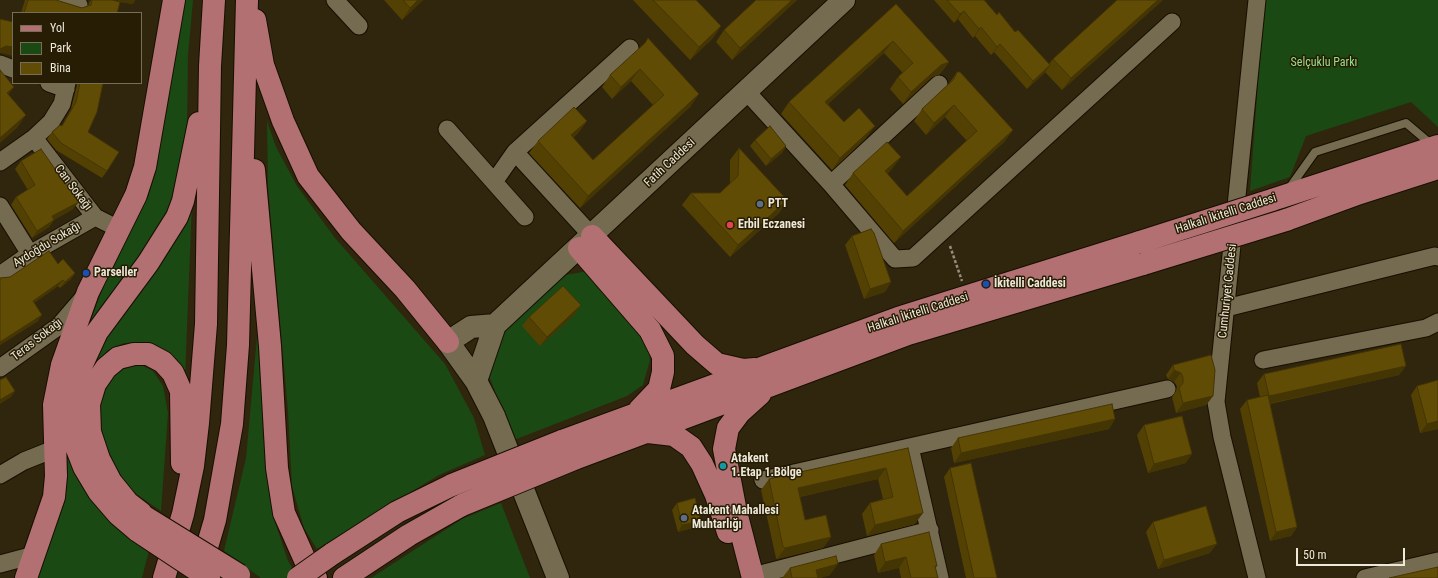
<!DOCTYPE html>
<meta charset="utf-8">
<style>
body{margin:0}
#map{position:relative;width:1438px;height:578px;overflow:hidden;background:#2f260d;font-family:"Roboto Condensed",sans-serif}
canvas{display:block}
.legend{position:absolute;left:12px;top:12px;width:130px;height:72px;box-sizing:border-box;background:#261d04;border:1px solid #766e59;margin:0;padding:5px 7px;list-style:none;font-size:12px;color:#eee8d9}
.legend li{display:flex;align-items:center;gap:8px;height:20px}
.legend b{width:20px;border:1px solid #766e59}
.scale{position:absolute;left:1296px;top:548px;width:109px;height:18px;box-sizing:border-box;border:2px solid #eee8d9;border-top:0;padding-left:5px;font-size:12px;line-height:14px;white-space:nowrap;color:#eee8d9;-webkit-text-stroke:3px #261d04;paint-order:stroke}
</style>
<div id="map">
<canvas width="1438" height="578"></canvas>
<ul class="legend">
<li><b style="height:5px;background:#b27072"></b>Yol</li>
<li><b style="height:11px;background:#1b4914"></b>Park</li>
<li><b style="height:11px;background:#614c05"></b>Bina</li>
</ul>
<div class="scale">50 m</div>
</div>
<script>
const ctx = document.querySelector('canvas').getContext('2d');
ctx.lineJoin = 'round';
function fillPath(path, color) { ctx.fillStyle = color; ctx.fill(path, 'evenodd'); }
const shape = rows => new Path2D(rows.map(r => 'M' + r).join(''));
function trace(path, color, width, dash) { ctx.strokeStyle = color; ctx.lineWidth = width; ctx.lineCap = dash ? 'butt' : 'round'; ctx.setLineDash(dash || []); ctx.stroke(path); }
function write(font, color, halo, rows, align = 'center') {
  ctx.font = font + ' "Roboto Condensed",sans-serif'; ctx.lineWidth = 3; ctx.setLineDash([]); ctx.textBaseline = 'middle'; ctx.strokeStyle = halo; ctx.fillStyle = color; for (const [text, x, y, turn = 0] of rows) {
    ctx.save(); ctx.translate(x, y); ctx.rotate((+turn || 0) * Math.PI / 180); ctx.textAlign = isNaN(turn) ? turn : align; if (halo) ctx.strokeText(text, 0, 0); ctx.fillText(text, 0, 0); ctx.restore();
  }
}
fillPath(shape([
 [182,0,193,0,188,55,187,129,177,191,169,213,157,233,118,285,87,330,105,283,127,232],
 [1264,0,1438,0,1438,127,1411,102,1306,136,1290,177,1250,191],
 [267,121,276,147,297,186,335,238,445,364,474,418,485,455,439,475,317,549,304,528,292,486,288,411,268,187],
 [192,202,185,378,158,348,142,343,124,343,108,350,90,371,107,333],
 [588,271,648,343,650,360,643,385,627,396,514,440,489,376,499,335,566,275],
 [258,326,266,468,274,519,288,561,299,578,261,578,224,551,246,458],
 [137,363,153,371,163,386,168,413,161,511,132,491,114,467,98,428,96,401,111,372],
 [66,448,149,550,142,578,37,578],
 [501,503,530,578,371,578,462,519]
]), '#1b4914');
const lane = shape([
 [1288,190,1315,152,1406,123,1432,145]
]);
const street = shape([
 [58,0,79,5],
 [335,0,359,26],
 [1257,0,1216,402,1222,437,1257,578],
 [0,64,13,69],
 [49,83,66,89],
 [746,91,831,184,895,259,913,258,1172,22],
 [447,129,525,217],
 [34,138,95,217,119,229],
 [515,152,592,236],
 [0,162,34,138,51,122,62,104,67,83],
 [494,182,515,152,630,48],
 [831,184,939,84],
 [0,206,30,254],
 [0,275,30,254,95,217],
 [1226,308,1435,256,1438,257],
 [1263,360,1426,328,1438,322],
 [0,368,59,326,83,298],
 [910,447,940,578],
 [0,475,24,461,54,449],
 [763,480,1167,389],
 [0,564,34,555],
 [753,576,930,530],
 [1365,578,1438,561]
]);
const secondary = shape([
 [495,325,471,327,448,342,476,381,494,416,558,578],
 [476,381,495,325,844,0]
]);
const primary = shape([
 [255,20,263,65,283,121,308,176,351,231,405,289,448,342],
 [254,170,270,346,277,468,284,513,305,560,316,578],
 [1272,200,1438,146],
 [1286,220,1360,193,1438,168],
 [592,236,695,345,717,364,743,370,755,369],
 [579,248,650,330,663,356,663,372,659,389,639,410],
 [648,432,674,435,691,447,702,464,716,495,728,532],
 [562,441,898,318,1140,242],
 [574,459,908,334,1143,264],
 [141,513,128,503,111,482,99,459,90,432,89,404,95,384,106,368,118,358,134,354,148,354,163,362,173,373,181,391,182,463],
 [138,531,118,514,99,492,84,467,75,444,72,401,79,371,97,332,148,263,177,217,183,201,199,123],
 [332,554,397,512,452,485],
 [200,571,215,520,232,424,238,345,247,0],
 [26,578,54,497,56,476,54,405,62,365,88,292,136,195,145,167,174,0],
 [164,578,183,514,193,466,198,423,206,324,210,66,214,0],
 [344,578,409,535,462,505],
 [753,578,736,512,724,449,728,428,740,412,760,394]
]);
trace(lane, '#170f00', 10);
trace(street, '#170f00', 19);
trace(secondary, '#170f00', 24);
trace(primary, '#170f00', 24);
trace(shape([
 [950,246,962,281]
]), '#958e7a', 2.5, [3, 2]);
trace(lane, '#756b50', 8);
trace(street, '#756b50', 17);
trace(secondary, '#756b50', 22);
trace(primary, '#b27072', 22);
const primaryBridge = shape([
 [1140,242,1272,200],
 [1143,264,1286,220],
 [452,485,562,441],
 [462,505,574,459],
 [145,517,239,575],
 [138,531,209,578],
 [298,578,332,554]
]);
trace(primaryBridge, '#170f00', 24, []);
trace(primaryBridge, '#b27072', 22);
fillPath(shape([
 [25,0,56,0,82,8,88,6,89,3,91,0,112,0,118,1,118,0,135,0,133,4,120,2,117,13,21,13],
 [384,0,423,0,402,20],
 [633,0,696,0,721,26,713,38,690,60],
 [756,0,797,0,732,60,716,42,724,30],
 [934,0,984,0,997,15,1049,64,1053,59,1163,0,1062,90,1045,72,1027,89,994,52,991,55,975,36,973,38,958,19,954,23],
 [896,4,949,62,940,74,932,77,903,104,890,89,898,77,903,73,884,53,828,104,844,122,866,138,832,170,781,114,789,102],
 [648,38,691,106,580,208,529,153,538,141,587,121,578,133,573,138,593,160,653,105,631,81,612,99,602,87,610,75,644,45],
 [957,72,1013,130,1004,142,894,243,845,185,853,173,892,169,887,174,907,196,967,141,945,117,926,135,914,121,922,109,948,85],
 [76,83,103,83,88,132,107,171,102,178,56,150,47,139,52,132,62,126,71,109,77,85],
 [755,140,786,146,782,153,766,166,750,146],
 [739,148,787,200,779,213,730,257,682,205,691,193,720,193,730,184,730,160],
 [21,161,73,209,54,220,49,227,32,238,11,205,16,197,28,190,15,169],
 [852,236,891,282,885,292,864,299,845,245],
 [58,264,75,273,71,279,60,288,58,286,34,303,38,321,0,345,0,278,10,277],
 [581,305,574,315,540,346,522,326,529,317],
 [1173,365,1213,396,1206,405,1176,413,1172,397,1176,391,1177,386,1174,382,1168,379,1166,375],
 [1406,366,1399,375,1270,404,1297,527,1291,536,1270,541,1240,409,1247,400,1260,397,1257,383,1264,374],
 [1417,386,1438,429,1420,433,1411,395],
 [1115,419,1109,429,954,463,951,448,958,438],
 [1144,425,1186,463,1148,473,1137,435],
 [908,448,915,524,867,536,862,514,870,503,883,499,878,479,800,497,805,520,831,537,823,548,777,559,776,558,761,490,769,479],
 [950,468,997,578,966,578,944,477],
 [677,503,701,521,696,527,678,532,672,510],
 [1153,522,1210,553,1158,569,1146,532],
 [881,544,937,566,935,569,938,578,901,578,899,568,878,573,874,555],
 [790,568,830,575,820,578,782,578]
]), '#534104');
fillPath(shape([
 [119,0,135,0,133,4,118,2],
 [418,0,423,0,402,20,410,8],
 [792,0,797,0,732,60,740,48],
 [1158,0,1163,0,1062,90,1071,78],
 [964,11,958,19,954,23,960,14],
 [721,26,713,38,690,60,699,47],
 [981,27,975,36,973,38,979,29],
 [893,41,884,53,817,114,825,102],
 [1000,44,994,52,991,55,997,47],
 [6,46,13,47,13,56,1,53,0,53,0,49],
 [949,62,940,74,932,77,903,104,911,92,941,65],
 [1050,65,1044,74,1027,89,1033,81],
 [640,69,631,81,612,99,621,87],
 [14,87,5,100,7,93],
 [699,94,691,106,580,208,588,196],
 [954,105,945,117,926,135,934,123],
 [26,115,17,128,0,143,0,138],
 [587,121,578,133,562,147,571,135],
 [875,126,866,138,832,170,840,158],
 [1013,130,1004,142,894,243,903,231],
 [786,146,782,153,766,166,771,159],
 [901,157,892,169,876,184,885,171],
 [787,200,779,213,730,257,738,245],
 [79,202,73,209,54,220,49,227,32,238,37,231,52,216],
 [75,273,71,279,60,288,65,282],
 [63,280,58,286,29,307,33,301],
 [891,282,885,292,864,299,870,289],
 [581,305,574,315,540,346,547,337],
 [42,315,38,321,0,345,0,342],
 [1406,366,1399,375,1262,405,1269,396],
 [1174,370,1181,373,1174,382,1168,379],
 [15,391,11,397,0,404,0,400],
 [1213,396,1206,405,1176,413,1183,403],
 [1115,419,1109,429,954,463,961,453],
 [1438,421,1438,429,1420,433,1427,424],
 [1192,454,1186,463,1148,473,1154,464],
 [886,468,878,479,790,499,798,488],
 [923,513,915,524,867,536,875,525],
 [701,521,696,527,678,532,682,525],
 [1297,527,1291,536,1270,541,1276,532],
 [831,537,823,548,777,559,785,548],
 [1217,544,1210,553,1158,569,1164,560],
 [906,557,899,568,878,573,885,562],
 [838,564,830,575,820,578,810,578,816,570]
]), '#443504');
const building = shape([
 [28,0,56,0,82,8,91,5,92,0,112,0,120,2,117,13,24,13,28,0],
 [403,0,418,0,410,8,403,0],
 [653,0,696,0,721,26,699,47,653,0],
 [756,0,792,0,740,48,724,30,756,0],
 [947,0,984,0,997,15,999,12,1015,32,1018,30,1050,65,1033,81,1000,44,997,47,981,27,979,29,964,11,960,14,947,0],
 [1117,0,1158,0,1071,78,1053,59,1117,0],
 [896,4,949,62,941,65,911,92,898,77,913,63,893,41,825,102,844,122,859,108,875,126,840,158,789,102,896,4],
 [0,19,13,22,13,47,6,46,0,49,0,19],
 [648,38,699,94,588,196,538,141,574,107,587,121,571,135,593,160,664,95,640,69,621,87,610,75,645,43,648,38],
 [0,70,14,87,7,93,26,115,0,138,0,70],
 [957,72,960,72,1013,130,903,231,853,173,887,142,901,157,885,171,907,196,977,131,954,105,934,123,922,109,954,79,957,72],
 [80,83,103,83,97,112,88,132,119,152,107,171,61,143,52,132,60,125,62,126,76,102,80,83],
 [770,126,786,146,771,159,755,140,770,126],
 [739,148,787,200,738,245,691,193,720,193,738,176,739,148],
 [41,149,67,186,69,185,72,189,79,202,52,216,54,220,37,231,16,197,35,185,21,161,41,149],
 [871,229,874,233,891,282,870,289,852,236,871,229],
 [49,251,58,264,63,259,75,273,65,282,63,280,33,301,42,315,0,342,0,278,10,277,49,251],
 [563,286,581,305,547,337,529,317,563,286],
 [1401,344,1406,366,1269,396,1264,374,1401,344],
 [1211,355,1215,370,1213,396,1183,403,1179,388,1183,383,1183,377,1181,373,1174,370,1173,365,1211,355],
 [6,377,15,391,0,400,0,380,6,377],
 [1438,380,1438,421,1427,424,1417,386,1438,380],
 [1268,395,1297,527,1276,532,1247,400,1268,395],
 [1112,404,1115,419,961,453,958,438,1112,404],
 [1182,416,1192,454,1154,464,1144,425,1182,416],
 [908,448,923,513,875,525,870,503,893,497,886,468,798,488,805,520,826,515,831,537,785,548,783,547,769,479,908,448],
 [971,463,997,578,974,578,950,468,971,463],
 [695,498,701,521,682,525,677,503,695,498],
 [1206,506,1217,544,1164,560,1153,522,1206,506],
 [929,532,937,566,935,566,938,578,911,578,906,557,885,562,881,544,929,532],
 [836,556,838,564,816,570,818,578,792,578,790,568,836,556],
 [1438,567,1438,578,1389,578,1438,567]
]);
fillPath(building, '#614c05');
trace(building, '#443504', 1);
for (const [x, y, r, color] of [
 [760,204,4,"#5c6f8a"],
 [730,225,4,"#e0444e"],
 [86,273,4,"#1a4fb4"],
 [986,284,4,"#1a4fb4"],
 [723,466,4,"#0f9aa8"],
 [684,518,4,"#5c6f8a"]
]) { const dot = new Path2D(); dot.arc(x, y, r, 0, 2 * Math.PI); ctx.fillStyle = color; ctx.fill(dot); trace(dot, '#261d04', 1.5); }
write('12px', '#95df8b', '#261d04', [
 ["Selçuklu Parkı",1324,63]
]);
write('12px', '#eee8d9', '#261d04', [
 ["Fatih Caddesi",670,163,-43],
 ["Can Sokağı",73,188,53],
 ["Halkalı İkitelli Caddesi",1226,214,-18],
 ["Aydoğdu Sokağı",47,245,-31],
 ["Cumhuriyet Caddesi",1228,291,-84],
 ["Halkalı İkitelli Caddesi",918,313,-18],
 ["Teras Sokağı",37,340,-38]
]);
write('bold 12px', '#eee8d9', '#261d04', [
 ["PTT",768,204],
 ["Erbil Eczanesi",738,225],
 ["Parseller",94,273],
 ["İkitelli Caddesi",994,284],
 ["Atakent",731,459],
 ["1.Etap 1.Bölge",731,473],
 ["Atakent Mahallesi",692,511],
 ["Muhtarlığı",692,525]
], 'left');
</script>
